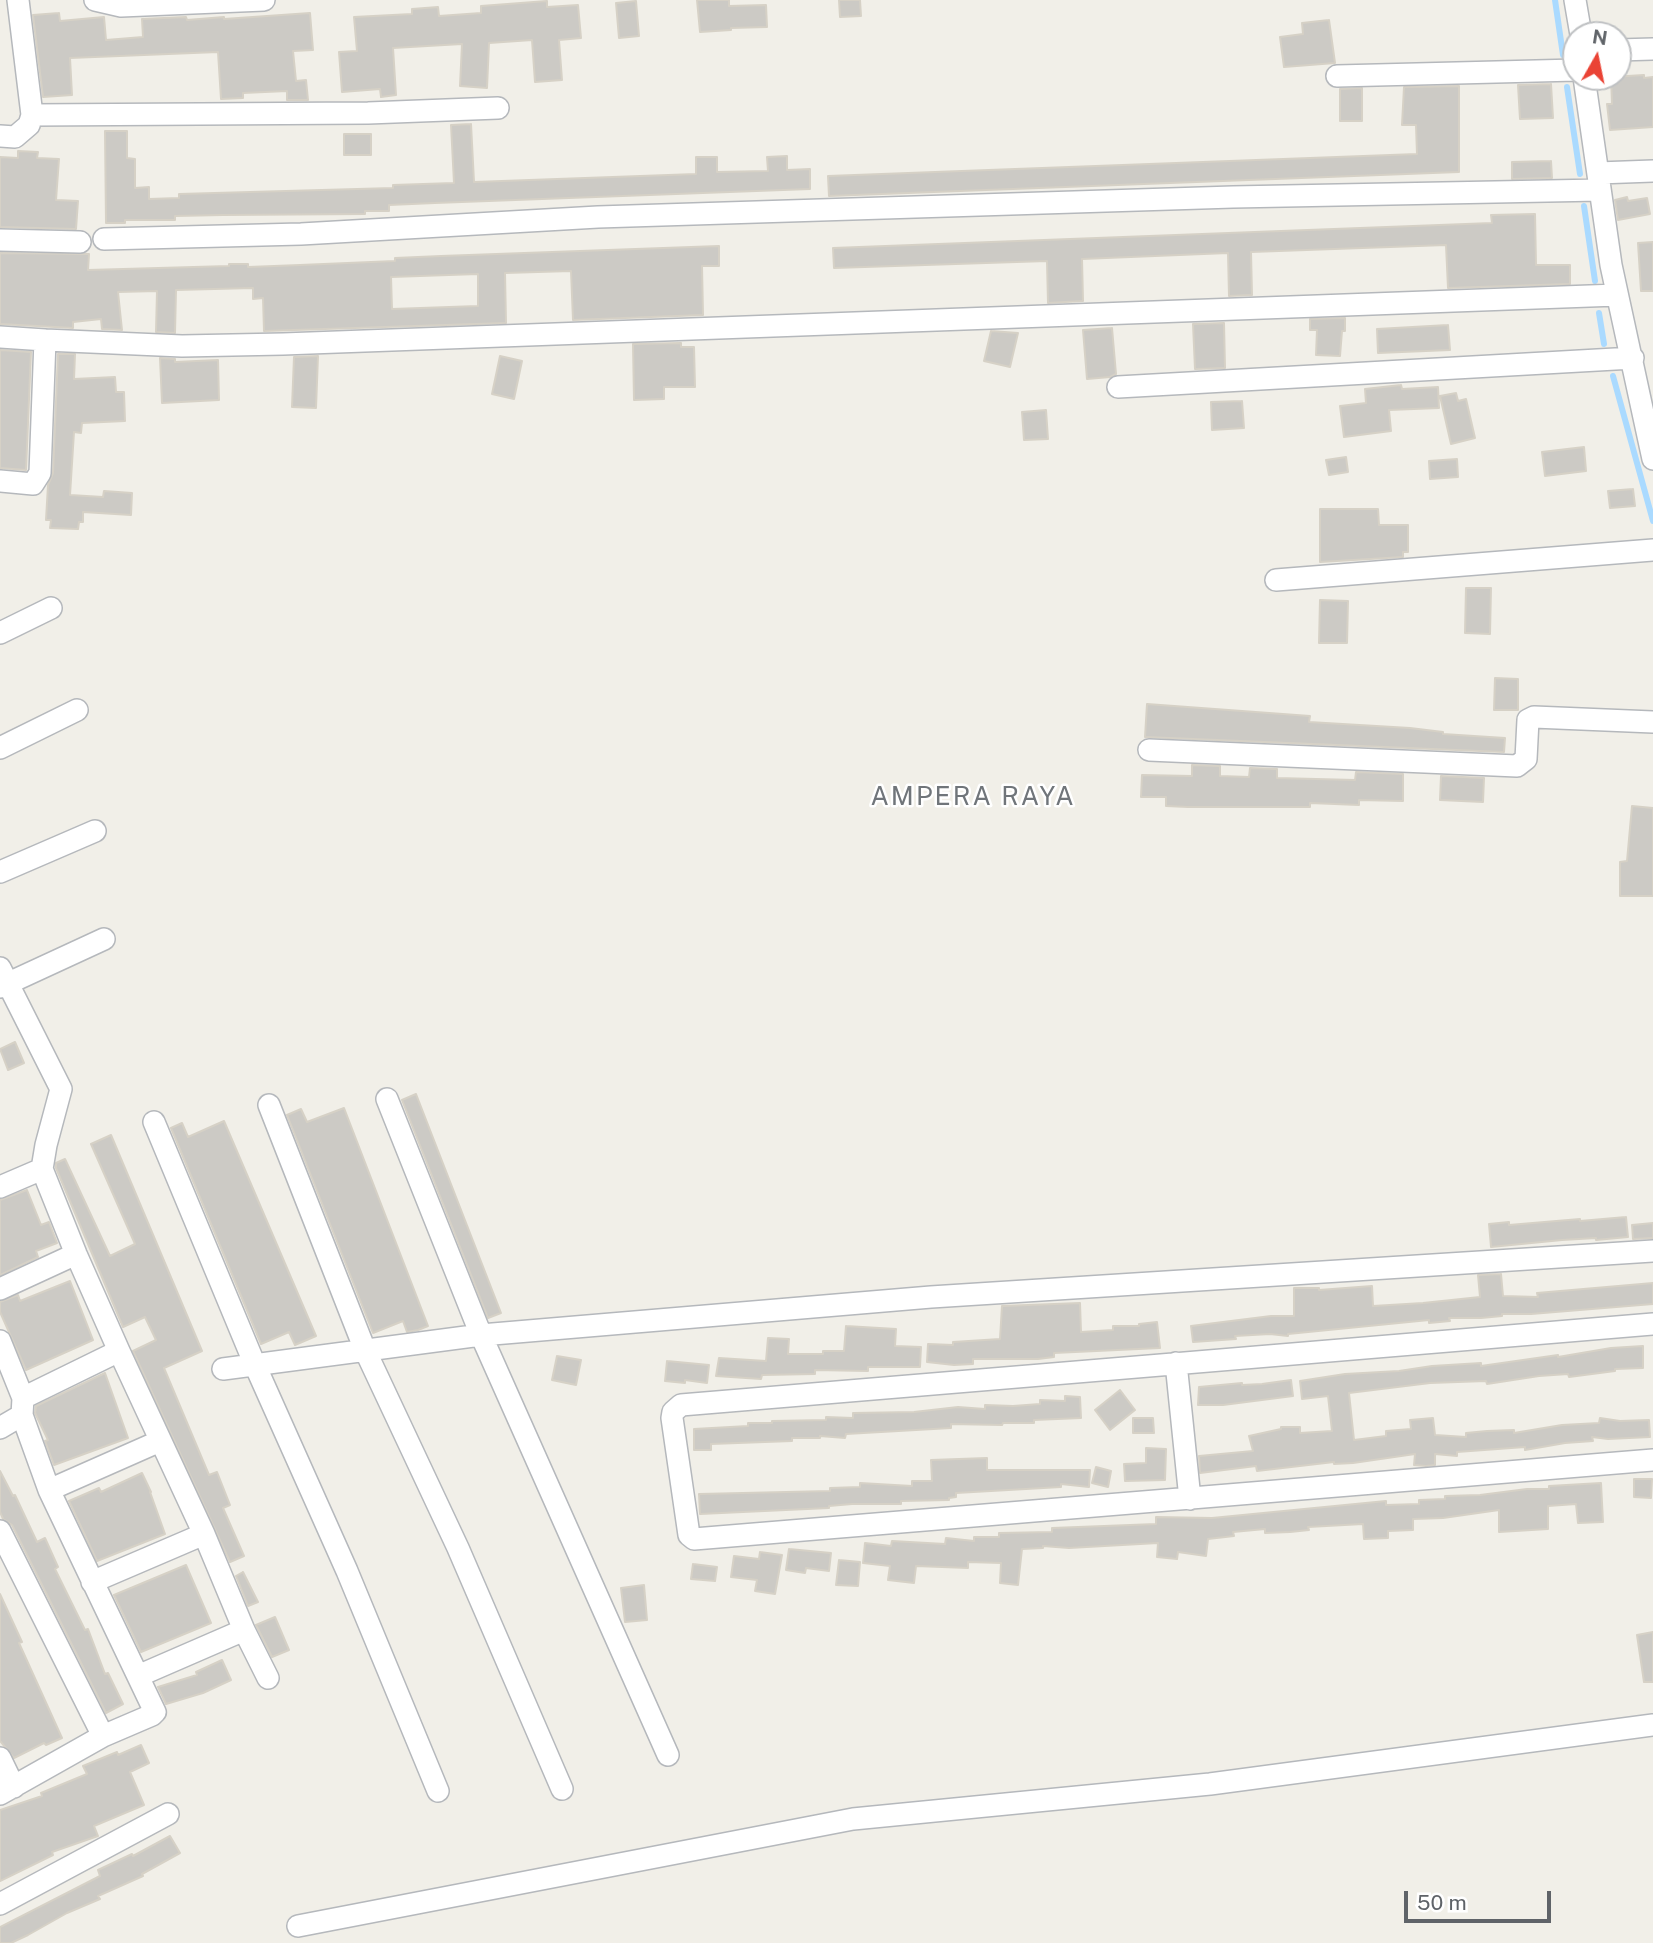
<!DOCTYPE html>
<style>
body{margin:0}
#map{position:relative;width:1653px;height:1943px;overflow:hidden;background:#f1efe8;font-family:"Public Sans",sans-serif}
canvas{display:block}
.north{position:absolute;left:1562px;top:21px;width:70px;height:70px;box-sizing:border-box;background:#fff;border:2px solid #bfc1c3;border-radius:50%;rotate:9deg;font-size:19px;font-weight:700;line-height:28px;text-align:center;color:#5f6368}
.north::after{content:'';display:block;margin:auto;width:24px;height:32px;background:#ea4335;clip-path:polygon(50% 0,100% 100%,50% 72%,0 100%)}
.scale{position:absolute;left:1404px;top:1891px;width:147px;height:32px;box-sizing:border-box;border:4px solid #5f6368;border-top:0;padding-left:9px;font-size:21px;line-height:24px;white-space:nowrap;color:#5f6368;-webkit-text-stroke:5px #fff;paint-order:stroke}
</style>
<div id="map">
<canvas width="1653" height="1943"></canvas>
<div class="north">N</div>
<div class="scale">50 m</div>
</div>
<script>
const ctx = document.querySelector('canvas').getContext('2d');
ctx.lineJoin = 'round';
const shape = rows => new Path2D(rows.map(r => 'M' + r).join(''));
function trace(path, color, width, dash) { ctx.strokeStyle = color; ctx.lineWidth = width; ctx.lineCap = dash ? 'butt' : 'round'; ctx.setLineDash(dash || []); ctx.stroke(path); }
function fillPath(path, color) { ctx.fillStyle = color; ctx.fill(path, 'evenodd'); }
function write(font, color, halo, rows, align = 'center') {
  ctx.font = font + ' "Public Sans",sans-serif'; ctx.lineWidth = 5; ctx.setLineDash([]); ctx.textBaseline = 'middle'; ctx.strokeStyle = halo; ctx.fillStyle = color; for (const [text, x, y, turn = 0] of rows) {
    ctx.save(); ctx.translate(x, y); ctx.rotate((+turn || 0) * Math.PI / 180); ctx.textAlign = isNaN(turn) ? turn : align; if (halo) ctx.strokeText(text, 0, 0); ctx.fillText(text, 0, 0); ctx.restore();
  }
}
trace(shape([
 [1555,0,1563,55],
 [1567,87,1580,174],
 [1584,206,1595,281],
 [1599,313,1604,344],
 [1613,376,1653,521]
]), '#aadaff', 6);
const building = shape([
 [697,0,729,0,729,6,766,5,767,27,731,28,731,30,700,32,697,0],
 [839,0,860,0,861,16,840,17,839,0],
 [547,1,547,7,578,5,581,38,559,40,562,80,535,82,532,40,489,43,487,88,460,86,462,44,393,48,396,95,381,97,380,89,342,92,339,52,357,51,354,17,412,14,412,9,438,7,439,16,481,13,481,6,547,1],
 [636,1,639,36,619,38,616,3,636,1],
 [59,13,60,21,104,17,106,40,143,37,142,19,186,17,187,20,224,17,224,19,310,13,313,50,293,51,296,81,306,80,308,100,287,100,287,91,243,93,243,98,221,99,218,52,70,58,72,95,43,97,33,15,59,13],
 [1329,20,1335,63,1284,67,1280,37,1303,34,1302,23,1329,20],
 [1644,75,1644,78,1653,77,1653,127,1610,130,1607,104,1612,104,1611,77,1644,75],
 [1551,84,1553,118,1520,119,1518,85,1551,84],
 [1459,86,1459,172,829,196,828,176,1417,154,1416,125,1402,125,1404,87,1459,86],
 [1362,88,1362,121,1340,121,1340,89,1362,88],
 [471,124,474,182,696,174,696,157,717,157,717,172,768,171,767,157,787,156,787,170,810,169,810,189,435,203,389,205,389,211,365,211,365,214,223,215,175,216,175,220,125,220,125,223,106,223,105,131,127,131,127,158,135,159,135,188,149,187,149,199,179,198,179,194,393,188,393,185,454,183,451,125,471,124],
 [344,134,371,134,371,155,344,155,344,134],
 [18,151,38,152,37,158,59,159,56,200,78,201,76,229,0,227,0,157,18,158,18,151],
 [1551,161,1552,178,1512,179,1512,162,1551,161],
 [1627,197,1628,201,1647,198,1650,214,1618,220,1615,200,1627,197],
 [1535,214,1536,265,1570,265,1570,284,1448,288,1446,245,1251,252,1252,295,1229,296,1228,253,1082,259,1083,301,1048,303,1047,261,834,268,833,248,1492,223,1491,215,1535,214],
 [1653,242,1653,291,1641,291,1638,243,1653,242],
 [719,246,719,266,702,266,703,315,573,320,571,271,505,273,506,323,264,331,263,298,253,299,253,288,176,290,175,333,156,332,157,291,118,292,122,330,102,329,101,319,73,322,73,328,0,324,0,253,89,254,88,270,229,266,229,264,248,264,248,267,300,265,395,261,395,258,441,256,719,246],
 [478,274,478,306,392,309,391,277,478,274],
 [1345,318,1345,331,1342,331,1340,356,1316,355,1317,330,1310,330,1310,319,1345,318],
 [1224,323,1225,368,1195,369,1193,324,1224,323],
 [1448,325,1450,350,1378,353,1377,329,1448,325],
 [1112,328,1116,374,1110,377,1087,379,1083,330,1112,328],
 [991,331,1018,333,1010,367,984,361,991,331],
 [681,343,681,347,694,347,695,387,664,387,664,399,634,400,633,344,681,343],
 [0,350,31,352,26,470,0,468,0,350],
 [58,354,75,354,74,379,115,377,116,392,124,392,125,421,82,423,81,433,74,432,70,495,103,497,104,491,132,493,131,515,83,512,83,522,79,522,78,529,50,528,51,520,46,520,48,485,53,473,58,354],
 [318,356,316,408,292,407,294,357,318,356],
 [500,356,522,361,514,399,492,394,500,356],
 [160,358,175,359,175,362,218,360,219,400,162,403,160,358],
 [1401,385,1402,389,1438,387,1439,408,1389,410,1391,431,1344,437,1340,406,1366,403,1365,389,1401,385],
 [1456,393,1458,401,1466,399,1475,438,1451,444,1440,396,1456,393],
 [1242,401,1244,428,1212,430,1211,402,1242,401],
 [1046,410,1048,439,1024,440,1022,412,1046,410],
 [1584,447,1586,471,1545,476,1542,452,1584,447],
 [1346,457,1348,472,1329,475,1326,460,1346,457],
 [1457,459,1458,477,1430,479,1429,461,1457,459],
 [1633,489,1635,506,1610,508,1608,491,1633,489],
 [1320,509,1378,509,1379,525,1408,525,1408,552,1403,552,1403,557,1320,562,1320,509],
 [1466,588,1491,588,1490,634,1465,633,1466,588],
 [1320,600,1348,601,1347,643,1319,643,1320,600],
 [1495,678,1518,679,1518,710,1494,710,1495,678],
 [1147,704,1310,716,1309,722,1410,728,1443,732,1443,734,1505,738,1504,752,1145,737,1147,704],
 [1192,765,1220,766,1220,776,1249,777,1250,768,1277,769,1277,778,1355,780,1356,772,1403,774,1403,801,1359,800,1359,805,1310,803,1310,807,1188,807,1166,806,1166,797,1141,797,1142,775,1192,776,1192,765],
 [1441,776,1484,778,1483,802,1440,800,1441,776],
 [1632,806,1653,808,1653,896,1620,896,1620,862,1627,861,1632,806],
 [15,1042,24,1063,8,1070,0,1049,15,1042],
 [416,1094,501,1313,488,1318,402,1100,416,1094],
 [344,1108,428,1326,418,1330,407,1332,403,1321,373,1333,287,1115,301,1109,307,1122,344,1108],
 [224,1121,316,1336,295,1345,289,1332,261,1344,171,1128,182,1123,188,1137,224,1121],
 [111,1135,202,1351,164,1368,209,1475,217,1472,230,1505,223,1508,244,1556,230,1562,133,1351,156,1340,145,1317,123,1327,56,1168,56,1163,65,1159,110,1256,135,1244,91,1144,111,1135],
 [27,1190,41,1225,49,1222,57,1243,36,1251,38,1257,0,1275,0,1200,27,1190],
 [1626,1217,1628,1237,1596,1240,1596,1238,1562,1240,1491,1247,1489,1224,1509,1222,1509,1225,1580,1219,1580,1221,1626,1217],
 [1653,1223,1653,1238,1633,1239,1632,1225,1653,1223],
 [1501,1274,1503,1296,1538,1297,1537,1293,1653,1283,1653,1304,1531,1314,1502,1314,1502,1316,1481,1318,1449,1318,1450,1321,1429,1323,1429,1320,1288,1334,1288,1336,1270,1334,1235,1336,1236,1339,1193,1342,1191,1326,1271,1316,1294,1316,1294,1288,1319,1288,1319,1290,1372,1286,1373,1306,1423,1303,1480,1297,1478,1275,1501,1274],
 [70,1281,93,1340,26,1370,0,1312,0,1302,18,1295,20,1301,70,1281],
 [1080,1303,1081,1332,1113,1330,1113,1326,1139,1326,1139,1324,1157,1322,1160,1348,1054,1353,1054,1357,1038,1359,973,1359,973,1364,954,1365,927,1362,928,1344,953,1345,953,1342,1000,1339,1002,1306,1080,1303],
 [846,1326,896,1329,895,1346,921,1347,920,1367,868,1367,868,1371,815,1370,815,1374,762,1375,761,1379,716,1376,719,1358,766,1361,768,1338,789,1339,788,1354,823,1354,823,1351,844,1351,846,1326],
 [1643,1346,1643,1368,1615,1369,1615,1371,1569,1377,1568,1374,1539,1376,1487,1384,1486,1381,1430,1383,1349,1393,1354,1440,1386,1436,1386,1431,1411,1429,1410,1420,1433,1418,1435,1435,1466,1437,1466,1433,1487,1431,1514,1430,1514,1433,1562,1425,1599,1423,1600,1418,1620,1421,1649,1420,1650,1437,1608,1439,1592,1437,1593,1441,1565,1443,1525,1450,1525,1447,1457,1452,1457,1456,1435,1454,1435,1465,1426,1466,1414,1465,1415,1454,1353,1463,1334,1464,1334,1462,1257,1471,1256,1466,1200,1473,1199,1456,1253,1451,1249,1436,1281,1429,1281,1427,1300,1427,1300,1433,1332,1431,1328,1396,1302,1399,1300,1381,1345,1374,1399,1371,1432,1366,1481,1363,1481,1366,1558,1355,1558,1357,1611,1348,1643,1346],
 [557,1356,581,1360,576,1385,552,1380,557,1356],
 [667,1361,709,1365,707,1383,685,1380,685,1383,665,1381,667,1361],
 [105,1373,128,1438,54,1465,45,1441,48,1440,35,1413,36,1406,105,1373],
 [1291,1380,1293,1396,1223,1405,1198,1405,1199,1387,1242,1383,1242,1385,1262,1384,1291,1380],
 [1120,1390,1135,1410,1110,1430,1095,1410,1120,1390],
 [1065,1396,1080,1397,1081,1418,1034,1420,1034,1423,1003,1423,1002,1425,951,1424,951,1428,846,1434,845,1438,820,1436,820,1438,792,1438,792,1441,711,1444,711,1450,694,1450,694,1429,748,1426,748,1423,772,1423,772,1421,826,1420,826,1417,853,1418,853,1413,914,1412,958,1407,985,1409,985,1405,1013,1406,1040,1404,1040,1400,1065,1401,1065,1396],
 [1133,1418,1153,1418,1154,1433,1133,1433,1133,1418],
 [1146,1448,1166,1449,1165,1480,1125,1481,1124,1464,1146,1463,1146,1448],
 [987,1458,987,1470,1090,1470,1089,1487,1061,1484,1061,1487,956,1493,956,1497,949,1498,949,1500,901,1501,901,1504,852,1504,829,1506,829,1508,700,1514,699,1494,830,1491,830,1488,860,1487,860,1483,912,1486,912,1481,932,1481,931,1460,987,1458],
 [1096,1467,1111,1471,1108,1487,1092,1483,1096,1467],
 [0,1471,13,1496,15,1495,37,1542,45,1538,58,1567,55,1569,85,1630,88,1629,105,1674,108,1673,123,1704,106,1713,12,1525,3,1519,0,1512,0,1471],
 [142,1473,151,1492,150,1492,165,1534,97,1561,69,1501,99,1488,101,1492,142,1473],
 [1634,1479,1652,1479,1651,1498,1634,1497,1634,1479],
 [1601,1483,1603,1522,1578,1523,1576,1504,1548,1506,1548,1529,1499,1532,1499,1510,1443,1518,1413,1519,1413,1530,1388,1531,1388,1538,1364,1539,1363,1524,1308,1527,1309,1530,1290,1532,1265,1533,1265,1529,1233,1532,1234,1536,1208,1539,1206,1556,1178,1552,1177,1559,1157,1557,1158,1543,1069,1548,1043,1546,1043,1548,1022,1549,1018,1585,1000,1583,1001,1563,968,1562,968,1568,916,1566,914,1583,888,1580,890,1566,863,1563,865,1543,891,1546,892,1541,945,1544,946,1538,974,1541,974,1537,999,1537,999,1533,1052,1532,1052,1528,1156,1524,1156,1517,1212,1518,1386,1501,1386,1505,1419,1504,1419,1500,1445,1499,1445,1496,1480,1495,1527,1489,1549,1489,1549,1486,1601,1483],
 [789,1549,831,1553,829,1571,806,1568,805,1573,786,1570,789,1549],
 [760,1552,782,1555,775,1594,755,1591,757,1580,731,1577,734,1556,759,1559,760,1552],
 [839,1560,860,1562,858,1586,836,1585,839,1560],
 [693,1564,717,1567,715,1581,691,1579,693,1564],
 [186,1565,211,1623,141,1652,114,1595,186,1565],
 [243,1572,258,1602,248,1606,236,1576,243,1572],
 [644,1585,647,1620,625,1622,621,1588,644,1585],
 [0,1594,22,1642,19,1643,62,1738,46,1745,44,1743,14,1758,0,1741,0,1594],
 [275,1617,289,1650,272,1657,256,1625,275,1617],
 [1653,1632,1653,1682,1644,1682,1637,1635,1653,1632],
 [222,1660,231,1680,203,1693,166,1704,158,1687,197,1675,196,1672,222,1660],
 [141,1745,149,1763,130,1772,144,1805,94,1826,98,1836,52,1852,53,1855,0,1881,0,1810,42,1796,41,1793,87,1774,83,1766,117,1752,118,1755,141,1745],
 [170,1836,180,1853,142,1874,143,1876,98,1896,100,1899,67,1913,28,1935,11,1943,0,1943,0,1927,100,1876,98,1870,132,1854,133,1856,170,1836]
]);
fillPath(building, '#cccac5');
trace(building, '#d6d1c6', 2);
const street = shape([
 [95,0,121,6,264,0],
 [1575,0,1581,35],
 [1618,50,1653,49],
 [1337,76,1576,70],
 [1584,77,1611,265,1653,459],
 [32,115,368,113,498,108],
 [0,136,15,137,29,125,32,115,18,0],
 [1598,173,1653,171],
 [104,239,301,234,598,217,1233,197,1600,190],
 [0,240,80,242],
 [0,337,45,340,40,473,33,484,0,481],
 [45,340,182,346,283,344,1617,295],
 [1118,387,1633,358],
 [1276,580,1653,550],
 [0,633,51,608],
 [0,748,77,710],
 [1149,750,1517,766,1526,759,1528,720,1534,717,1653,722],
 [0,872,95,831],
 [0,968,61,1089,46,1145,42,1169,76,1254,119,1351,204,1534,244,1630,268,1678],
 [0,987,104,939],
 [387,1099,481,1335,668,1755],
 [269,1105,365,1350,458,1548,562,1789],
 [154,1122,255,1365,347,1571,438,1791],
 [0,1187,42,1169],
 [0,1289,76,1254],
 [1653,1324,681,1405,673,1412,672,1418,689,1535,694,1539,1653,1460],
 [0,1341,23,1398,22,1415,49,1490,155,1712,152,1715,103,1736,0,1794],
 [1176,1363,1190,1499],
 [223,1369,481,1335,931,1297,1653,1251],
 [23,1398,119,1351],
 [0,1428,22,1415],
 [49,1490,160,1441],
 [0,1531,103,1736],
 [92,1582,204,1534],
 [138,1676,244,1630],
 [0,1758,14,1787],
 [0,1904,168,1814],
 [298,1926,853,1819,1210,1784,1653,1725]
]);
trace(street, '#b5b8bc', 24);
trace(street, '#fff', 21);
ctx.letterSpacing = '2px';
write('26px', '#70757a', '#fff', [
 ["AMPERA RAYA",973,797]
]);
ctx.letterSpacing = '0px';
</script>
